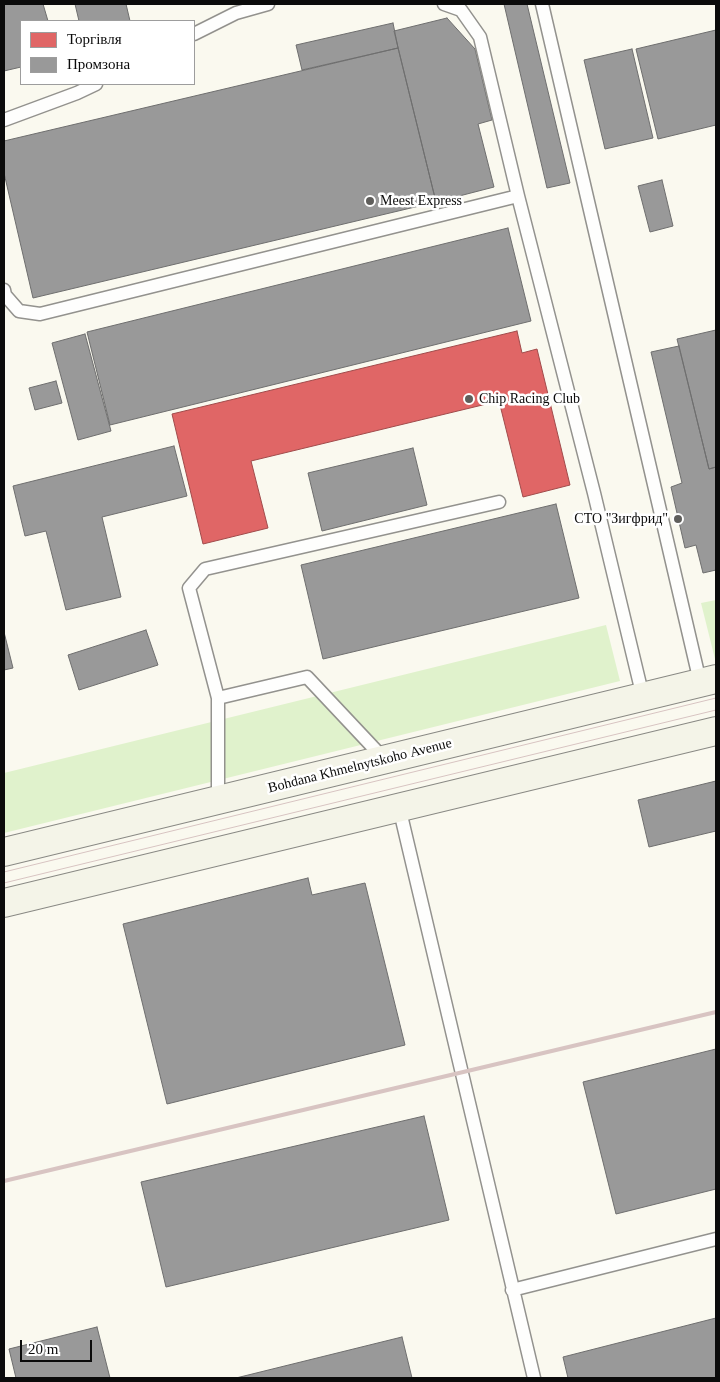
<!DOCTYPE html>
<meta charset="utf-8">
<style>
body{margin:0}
#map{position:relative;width:720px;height:1382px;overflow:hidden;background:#faf9ef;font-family:Georgia,serif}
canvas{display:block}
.frame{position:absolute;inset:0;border:5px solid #0b0b0b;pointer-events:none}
.legend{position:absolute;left:20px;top:20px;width:175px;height:65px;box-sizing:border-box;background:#fff;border:1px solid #9d9d9d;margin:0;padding:6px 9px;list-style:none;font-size:15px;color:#0b0b0b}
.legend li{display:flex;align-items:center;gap:10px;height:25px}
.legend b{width:25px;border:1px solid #9d9d9d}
.scale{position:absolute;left:20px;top:1340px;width:72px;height:22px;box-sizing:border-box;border:2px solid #0b0b0b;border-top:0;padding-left:6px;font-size:15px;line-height:18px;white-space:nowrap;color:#0b0b0b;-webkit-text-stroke:4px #fff;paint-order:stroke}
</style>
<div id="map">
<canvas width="720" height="1382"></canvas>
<div class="frame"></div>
<ul class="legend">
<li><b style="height:14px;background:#e06666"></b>Торгівля</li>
<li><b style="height:14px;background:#999"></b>Промзона</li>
</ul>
<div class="scale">20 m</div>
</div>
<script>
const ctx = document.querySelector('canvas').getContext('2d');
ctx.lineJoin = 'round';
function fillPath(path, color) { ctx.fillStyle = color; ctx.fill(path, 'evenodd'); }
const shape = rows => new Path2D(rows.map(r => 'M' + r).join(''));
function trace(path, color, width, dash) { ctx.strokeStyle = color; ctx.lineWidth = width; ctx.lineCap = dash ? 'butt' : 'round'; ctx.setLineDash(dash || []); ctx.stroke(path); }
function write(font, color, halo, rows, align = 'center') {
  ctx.font = font + ' Georgia,serif'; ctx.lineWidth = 5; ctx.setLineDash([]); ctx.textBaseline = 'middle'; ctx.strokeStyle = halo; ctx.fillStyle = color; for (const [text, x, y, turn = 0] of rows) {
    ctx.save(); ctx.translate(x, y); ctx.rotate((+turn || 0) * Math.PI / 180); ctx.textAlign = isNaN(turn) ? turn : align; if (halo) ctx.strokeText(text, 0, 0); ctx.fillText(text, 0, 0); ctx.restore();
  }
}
fillPath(shape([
 [716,600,716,659,715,659,701,603],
 [606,625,620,681,4,833,4,773]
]), '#e0f2cc');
const shops = shape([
 [517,331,522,353,537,349,570,485,523,497,499,401,251,461,268,528,203,544,172,414,517,331]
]);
fillPath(shops, '#e06666');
trace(shops, '#a04b4b', 1);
const industry = shape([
 [4,4,43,4,48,21,21,21,21,67,4,71,4,4],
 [75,4,126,4,130,21,79,21,75,4],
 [504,4,527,4,570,183,547,188,504,4],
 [447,18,475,49,492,120,478,124,494,187,436,202,394,31,447,18],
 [393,23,398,48,302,70,296,45,393,23],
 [716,30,716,125,658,139,636,49,716,30],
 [398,48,436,202,33,298,4,173,4,141,398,48],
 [632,49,653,138,605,149,584,60,632,49],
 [662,180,673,226,650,232,638,186,662,180],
 [508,228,531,321,110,425,87,332,508,228],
 [716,330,716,467,709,469,677,339,716,330],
 [85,334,111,431,78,440,52,343,85,334],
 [679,346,709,469,716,467,716,570,703,573,696,545,685,548,671,487,682,483,651,352,679,346],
 [56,381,62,403,35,410,29,388,56,381],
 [174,446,187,496,102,517,121,597,66,610,46,531,25,536,13,486,174,446],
 [413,448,427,505,322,531,308,473,413,448],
 [556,504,579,598,323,659,301,565,556,504],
 [146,630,158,665,79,690,68,655,146,630],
 [4,632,13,668,4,670,4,632],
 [716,781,716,831,649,847,638,800,716,781],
 [308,878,312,895,365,883,405,1045,167,1104,123,924,308,878],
 [716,1049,716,1189,616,1214,583,1082,716,1049],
 [424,1116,449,1220,166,1287,141,1182,424,1116],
 [716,1318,716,1378,568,1378,563,1357,716,1318],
 [97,1327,110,1378,16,1378,9,1349,97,1327],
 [402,1337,412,1378,236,1378,402,1337]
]);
fillPath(industry, '#999');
trace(industry, '#6e6e6e', 1);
const lane = shape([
 [444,4,461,10,480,37,518,196,594,493,643,697],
 [542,4,700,682],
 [194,34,236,13,268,4],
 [4,120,77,93,96,84],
 [4,290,5,295,19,311,40,314,518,196],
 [218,698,307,677,385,760],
 [218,800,218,698,189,588,205,569,499,502],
 [399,807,534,1378],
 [512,1290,716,1239]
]);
const secondary = shape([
 [4,852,716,679],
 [4,903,716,731]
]);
trace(lane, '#93928e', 15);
trace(secondary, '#898984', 30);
trace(lane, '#fefefd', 12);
trace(secondary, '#f4f4e8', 28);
trace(shape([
 [4,872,716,698],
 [4,883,716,710]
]), '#d8c4c2', 1);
trace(shape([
 [4,1181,716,1012]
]), '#d8c4c2', 4);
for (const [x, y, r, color] of [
 [370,201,5,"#5f5e5b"],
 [469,399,5,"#5f5e5b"],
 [678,519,5,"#5f5e5b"]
]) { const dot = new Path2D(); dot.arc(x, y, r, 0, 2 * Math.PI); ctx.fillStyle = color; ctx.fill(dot); trace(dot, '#fff', 2); }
write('14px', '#0b0b0b', '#fff', [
 ["Meest Express",380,201],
 ["Chip Racing Club",479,399],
 ["СТО \"Зигфрид\"",668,519,"right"]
], 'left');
write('14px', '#0b0b0b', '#fff', [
 ["Bohdana Khmelnytskoho Avenue",360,766,-14]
]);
</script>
